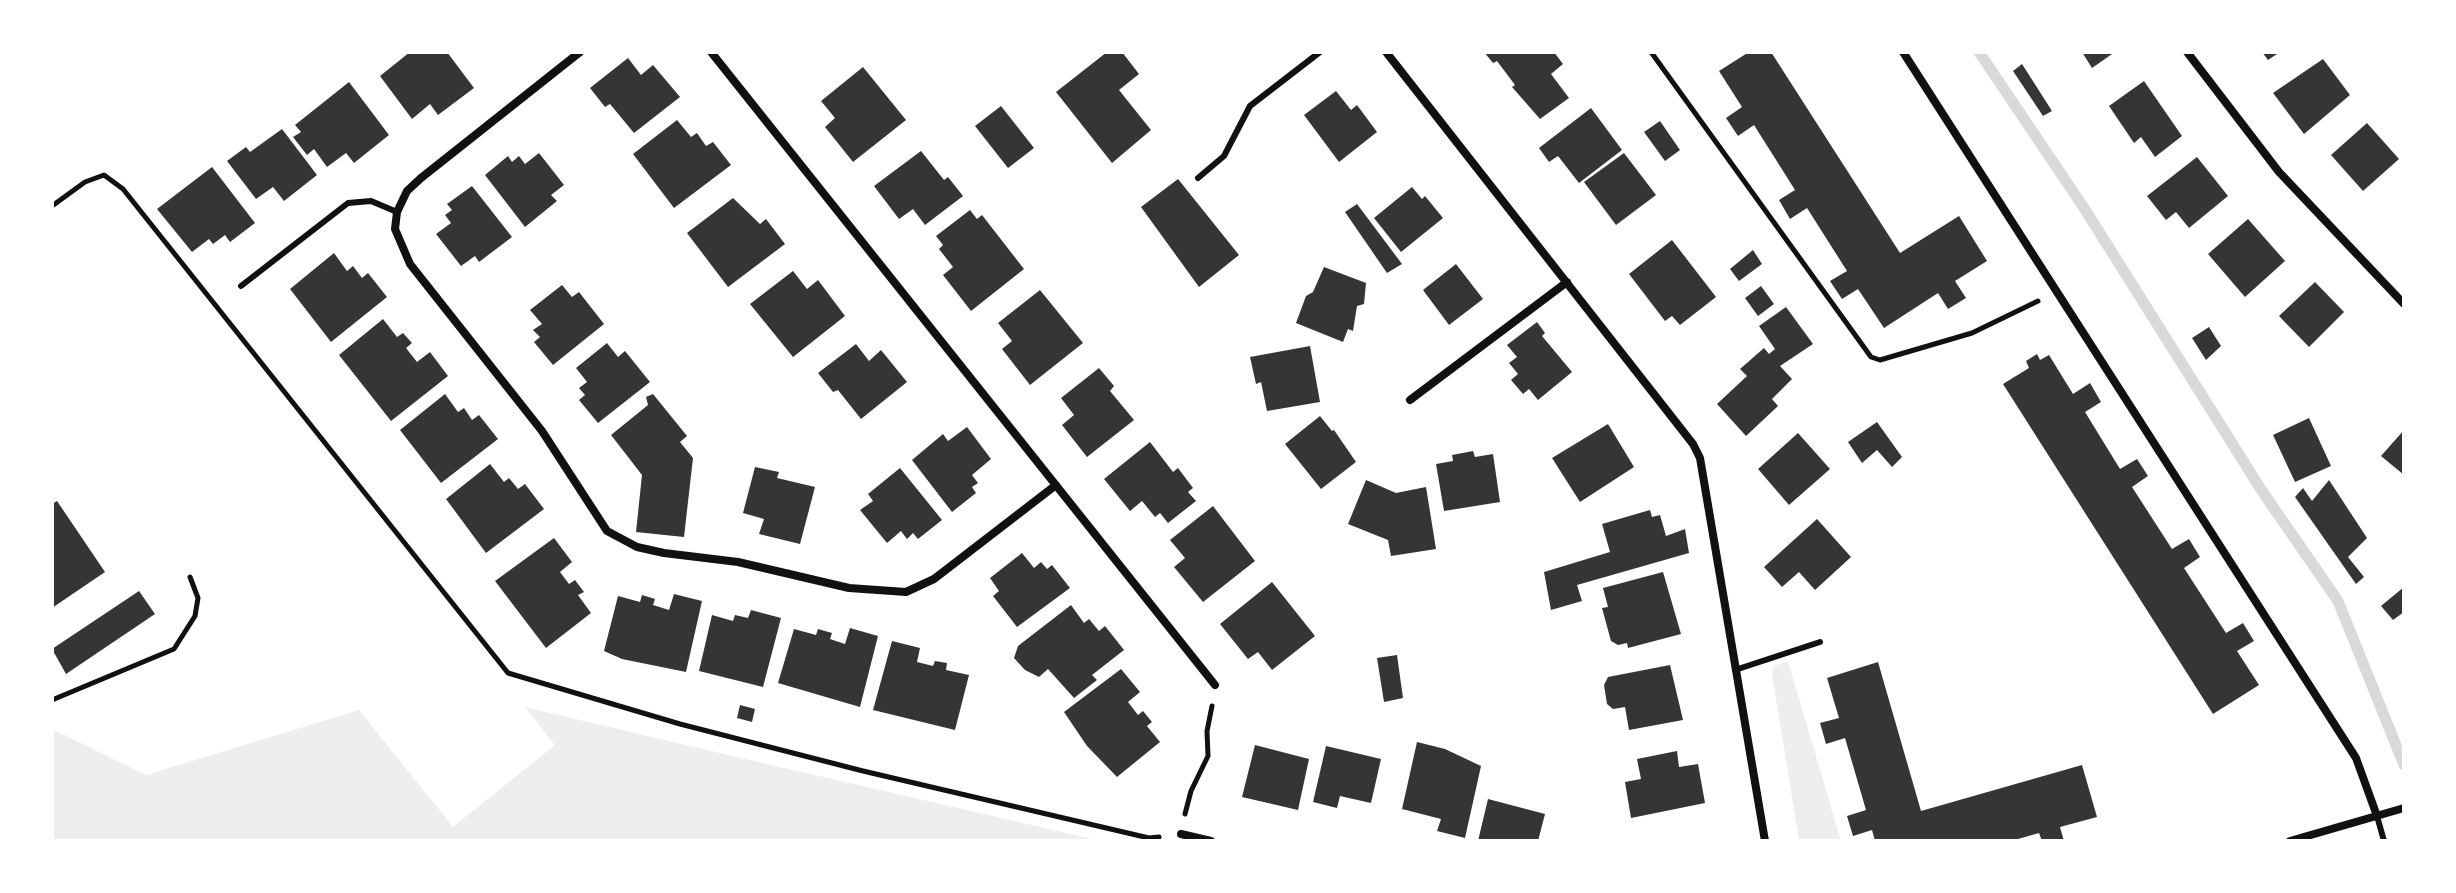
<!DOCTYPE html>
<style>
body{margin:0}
#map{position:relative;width:2456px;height:893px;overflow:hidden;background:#fff;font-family:Roboto,sans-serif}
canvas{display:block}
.frame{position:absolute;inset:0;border:54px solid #fff;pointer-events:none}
</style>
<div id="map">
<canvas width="2456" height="893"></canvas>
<div class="frame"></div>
</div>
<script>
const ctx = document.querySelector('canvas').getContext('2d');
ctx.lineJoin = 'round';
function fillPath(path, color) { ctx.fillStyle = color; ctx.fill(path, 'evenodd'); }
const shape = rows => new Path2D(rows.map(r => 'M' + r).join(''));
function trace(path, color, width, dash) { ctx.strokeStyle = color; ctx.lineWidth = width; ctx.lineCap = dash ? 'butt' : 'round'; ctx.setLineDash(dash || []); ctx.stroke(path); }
fillPath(shape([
 [1788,661,1841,841,1799,841,1772,674,1774,666],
 [525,707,741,758,1101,841,52,841,52,729,146,775,359,710,453,827,555,745]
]), '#eee');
trace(shape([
 [1979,52,2086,211,2262,491,2338,601,2404,765]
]), '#d9d9d9', 11);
fillPath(shape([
 [410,52,447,52,474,88,438,115,430,104,412,119,380,76],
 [1107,52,1122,52,1139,74,1119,90,1151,130,1112,163,1056,92],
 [1484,52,1554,52,1563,64,1551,74,1569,98,1540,119,1512,87,1515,85,1497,61,1493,63],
 [1749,52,1771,52,1900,253,1959,216,1987,261,1955,281,1966,298,1948,309,1938,293,1884,328,1858,289,1842,299,1830,281,1847,271,1807,208,1790,219,1779,200,1795,190,1754,125,1738,136,1726,118,1742,107,1719,71],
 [2082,52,2115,52,2092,68],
 [2262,52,2280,52,2268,60],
 [628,58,641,75,653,65,680,97,634,133,610,104,605,107,590,88],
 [2323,59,2350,95,2304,134,2273,93],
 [2022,64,2052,111,2043,116,2013,71],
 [863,67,906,120,853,162,825,127,835,118,821,101],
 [2144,81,2182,136,2155,157,2141,137,2134,143,2109,106],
 [349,82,389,135,354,163,346,153,327,167,314,149,307,155,293,137,301,132,295,125],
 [1336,91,1351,110,1357,105,1377,132,1339,162,1304,115],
 [1001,106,1034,148,1008,168,975,126],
 [1591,108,1622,150,1579,183,1558,156,1549,162,1539,148],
 [677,120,691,137,697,133,706,146,713,142,731,165,674,208,633,154],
 [1660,121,1680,150,1665,161,1644,132],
 [2367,123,2399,159,2363,191,2331,155],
 [282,129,317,175,284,201,273,187,256,199,227,161,246,147,250,152],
 [921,151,944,180,948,177,963,196,925,225,913,209,899,219,874,186],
 [539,153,564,185,551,195,557,201,525,227,485,175,508,156,512,162,519,156,525,164],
 [1624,153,1656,195,1616,225,1584,182],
 [2197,157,2228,196,2189,228,2176,212,2166,220,2147,196],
 [212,167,255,223,230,242,225,235,213,244,209,239,192,252,157,209],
 [1178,179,1239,255,1199,287,1141,207],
 [472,186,512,237,479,262,475,256,461,266,436,234,451,223,445,215,452,210,447,204],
 [1412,187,1422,199,1425,196,1443,218,1401,252,1374,218],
 [733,198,760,224,766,219,785,244,728,287,687,233],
 [1357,204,1402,264,1387,273,1345,212],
 [970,210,977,219,982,215,1024,269,971,311,943,275,953,267,939,249,943,245,936,236],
 [2248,219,2285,261,2245,297,2208,254],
 [1672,240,1716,297,1680,325,1672,316,1665,321,1629,274],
 [1753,250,1762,264,1739,281,1730,269],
 [334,253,347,271,353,266,362,278,368,273,387,297,331,342,290,289],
 [1456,264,1483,299,1449,325,1423,290],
 [1324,267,1366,283,1364,304,1357,306,1353,331,1348,329,1343,342,1296,323,1306,296,1313,292],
 [793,271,807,289,818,280,845,316,793,357,750,304],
 [2315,282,2344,312,2309,347,2279,316],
 [562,285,572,297,579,292,604,324,553,365,534,342,540,337,533,330,542,324,530,310],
 [1761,286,1774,304,1758,316,1745,298],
 [1040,290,1083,343,1030,385,1002,349,1012,341,998,323],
 [1786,307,1813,344,1780,366,1792,379,1772,399,1778,406,1746,436,1717,404,1747,376,1740,369,1764,348,1769,354,1775,349,1759,326],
 [383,319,397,337,403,333,412,343,406,348,417,362,430,352,448,376,391,421,339,355],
 [1537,322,1545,333,1542,336,1572,372,1538,400,1529,389,1523,394,1511,380,1518,374,1509,363,1517,357,1507,345],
 [2209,327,2221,346,2206,360,2192,338],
 [607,343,618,357,625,351,650,382,598,423,579,400,585,395,579,388,587,382,576,368],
 [856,344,869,361,881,350,907,382,861,419,838,390,833,392,818,373],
 [1310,346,1320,402,1267,411,1261,382,1256,384,1250,357],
 [2037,354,2040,360,2049,355,2073,394,2090,383,2101,402,2085,412,2120,469,2137,459,2148,476,2132,487,2172,549,2189,539,2200,557,2184,568,2226,633,2243,623,2254,641,2237,651,2259,685,2213,714,2003,384,2029,368,2026,361],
 [1099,368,1114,386,1110,391,1134,420,1087,457,1062,425,1074,415,1061,398],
 [445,394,458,412,464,408,472,420,479,415,498,439,441,483,400,430],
 [653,394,687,436,680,442,693,458,684,537,636,532,642,475,611,435,648,405,646,397],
 [1320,416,1332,431,1334,430,1356,462,1321,489,1285,444],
 [2309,418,2331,466,2295,482,2273,435],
 [1877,422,1902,457,1892,467,1877,450,1862,463,1848,442],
 [1608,424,1634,467,1580,502,1552,458],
 [967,427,991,459,972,475,978,483,972,487,976,493,952,512,912,460,943,434,948,441],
 [2404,430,2404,475,2381,456],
 [1798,433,1830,469,1789,505,1758,469],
 [1150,442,1173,472,1178,468,1193,488,1188,492,1196,501,1168,523,1160,513,1155,517,1142,501,1130,511,1104,479],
 [1473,451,1475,457,1493,454,1500,502,1444,511,1436,464,1453,461,1452,455],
 [490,464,504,482,509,478,518,489,525,484,544,509,486,553,446,499],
 [755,467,779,472,777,478,815,487,800,544,759,534,764,519,743,513],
 [900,468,942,520,918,539,913,533,907,539,901,531,887,543,860,510,873,501,868,494],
 [1366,480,1396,493,1426,487,1436,549,1391,556,1388,540,1348,524],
 [2329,480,2367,538,2348,557,2364,577,2356,584,2295,497,2303,488,2312,501],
 [57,501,105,572,52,608,52,504],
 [1213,506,1255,561,1203,602,1174,567,1185,558,1170,540],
 [1650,510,1652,517,1660,515,1666,536,1685,529,1689,553,1577,585,1582,601,1551,610,1544,572,1610,552,1602,524],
 [1817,519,1851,557,1815,590,1799,572,1782,587,1764,567],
 [554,538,572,562,560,572,569,584,575,580,584,592,578,595,591,613,546,648,495,581],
 [1022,553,1034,568,1041,562,1047,569,1052,565,1070,588,1017,627,993,596,999,591,990,578],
 [1663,572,1681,634,1628,648,1627,643,1618,645,1611,641,1602,608,1608,607,1603,588],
 [1272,582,1315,636,1272,670,1258,652,1248,659,1220,624],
 [2404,587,2404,612,2393,620,2381,606],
 [139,591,155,614,66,674,52,649],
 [674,594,702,601,686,672,622,659,604,651,618,596,640,602,642,595,655,599,653,605,669,610],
 [1071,605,1084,623,1089,619,1099,631,1105,626,1124,650,1092,675,1097,680,1074,698,1048,669,1039,677,1025,670,1014,658,1018,646],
 [751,610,781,618,763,687,699,671,712,615,733,621,735,615,748,618],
 [850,628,878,636,860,707,778,683,794,629,816,635,818,629,832,633,830,639,845,644],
 [892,641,920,648,917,662,933,666,935,661,947,663,946,670,969,675,955,730,873,710],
 [1397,655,1403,698,1384,702,1377,658],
 [1878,662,1921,811,2082,765,2097,817,2060,827,2064,841,2042,841,2039,833,2011,841,1875,841,1872,830,1853,836,1847,816,1866,810,1845,738,1826,744,1820,723,1839,718,1827,678],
 [1670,665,1683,720,1629,730,1625,707,1613,709,1607,704,1604,685,1608,677],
 [1121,669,1140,692,1128,702,1138,715,1143,711,1152,722,1147,726,1160,742,1117,777,1087,746,1064,712],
 [740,705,755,709,752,722,737,718],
 [1417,742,1445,749,1481,766,1465,838,1437,831,1441,819,1402,809],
 [1255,745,1309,759,1298,810,1242,797],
 [1326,746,1381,759,1371,803,1340,796,1337,808,1313,802],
 [1677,751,1679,767,1698,764,1705,803,1631,818,1625,782,1641,779,1637,759],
 [1488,799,1545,814,1538,841,1478,841]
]), '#353535');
trace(shape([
 [1651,52,1871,357,1880,360,1972,333,2038,301],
 [52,206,85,182,104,175,123,189,508,673,680,724,863,771,1149,838,1159,837],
 [52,700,174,649,195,616,198,598,190,577],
 [1185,814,1191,791,1208,756,1207,731,1212,706]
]), '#111', 5);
trace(shape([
 [1198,178,1224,156,1250,106,1320,52],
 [241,286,348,203,371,201,397,212],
 [1735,670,1820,642],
 [2377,816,2384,841]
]), '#111', 6);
trace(shape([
 [580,52,421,178,407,191,397,212,395,229,410,264,542,431,607,531,637,547,664,553,738,562,849,588,906,592,934,579,1056,485],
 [711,52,1215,685],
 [1386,52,1693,444,1700,458,1765,841],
 [1903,52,2356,758,2377,816],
 [2187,52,2279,172,2404,304],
 [1410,400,1567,282],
 [1181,834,1211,841],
 [2290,841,2404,808]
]), '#111', 8);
</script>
